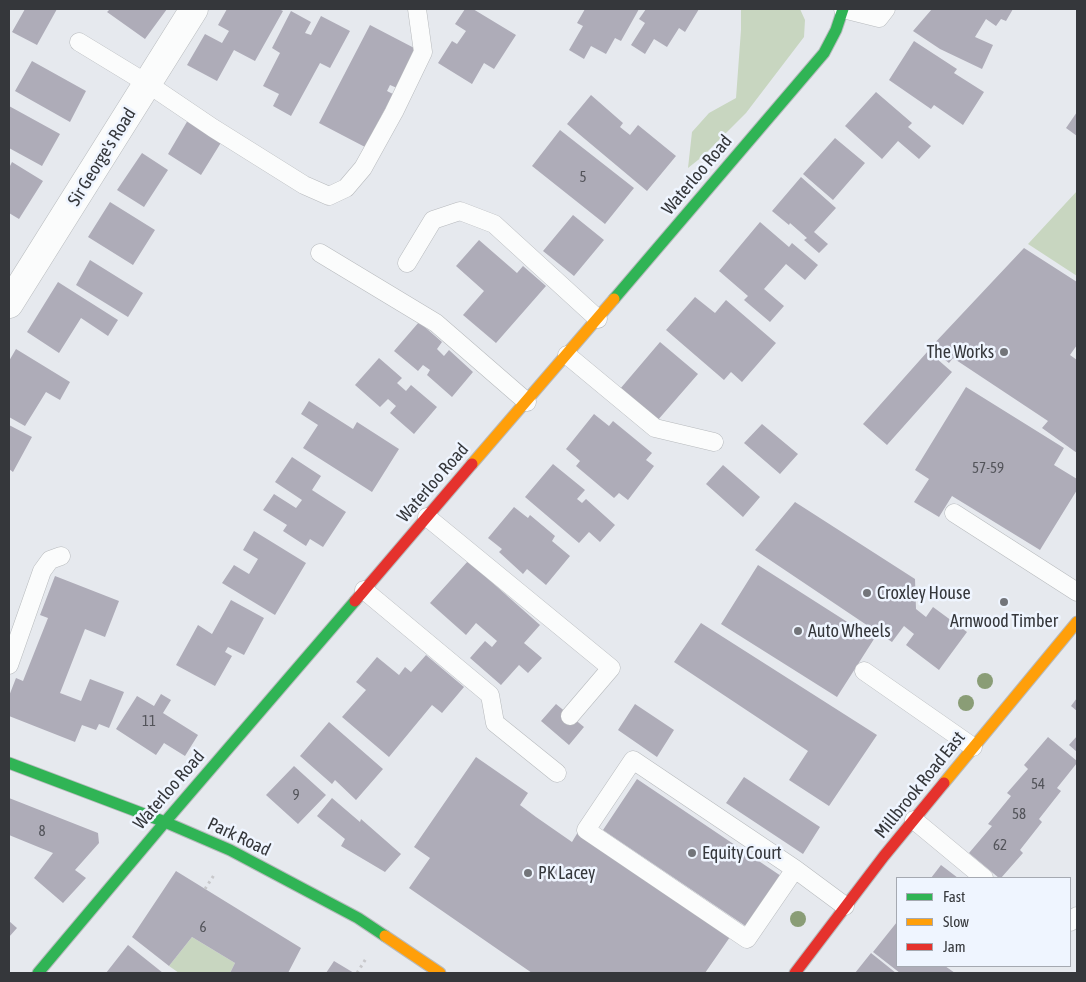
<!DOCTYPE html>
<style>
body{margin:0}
#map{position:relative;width:1086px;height:982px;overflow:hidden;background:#e6e9ee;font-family:"Asap Condensed",sans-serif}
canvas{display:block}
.frame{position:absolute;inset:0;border:10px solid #35373b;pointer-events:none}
.legend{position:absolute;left:896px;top:877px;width:175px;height:90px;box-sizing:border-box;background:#eff5ff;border:1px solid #a5a9b1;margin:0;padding:6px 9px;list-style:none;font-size:15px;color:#35373b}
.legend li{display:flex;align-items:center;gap:10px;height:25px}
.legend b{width:25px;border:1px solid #a5a9b1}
</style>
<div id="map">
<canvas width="1086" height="982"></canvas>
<div class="frame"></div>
<ul class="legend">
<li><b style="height:6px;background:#30b455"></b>Fast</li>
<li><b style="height:6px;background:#ff9f0a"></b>Slow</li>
<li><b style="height:6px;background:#e5322d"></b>Jam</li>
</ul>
</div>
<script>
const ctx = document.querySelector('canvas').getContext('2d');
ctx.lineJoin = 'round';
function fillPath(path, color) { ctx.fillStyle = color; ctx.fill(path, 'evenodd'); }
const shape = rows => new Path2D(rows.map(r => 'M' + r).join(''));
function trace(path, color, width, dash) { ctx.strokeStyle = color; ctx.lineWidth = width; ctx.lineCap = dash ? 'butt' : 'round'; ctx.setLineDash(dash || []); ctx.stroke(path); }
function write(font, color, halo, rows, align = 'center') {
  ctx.font = font + ' "Asap Condensed",sans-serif'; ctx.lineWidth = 5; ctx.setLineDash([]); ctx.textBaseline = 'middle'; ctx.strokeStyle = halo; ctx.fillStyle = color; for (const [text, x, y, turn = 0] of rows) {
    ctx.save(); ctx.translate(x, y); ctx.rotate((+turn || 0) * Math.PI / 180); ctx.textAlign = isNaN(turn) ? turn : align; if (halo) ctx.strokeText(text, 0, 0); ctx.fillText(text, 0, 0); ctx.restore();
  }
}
fillPath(shape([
 [741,9,800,9,805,20,804,37,746,113,703,156,688,168,692,132,709,113,736,98,741,30],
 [1077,191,1077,276,1028,244],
 [192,937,235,963,230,973,179,973,169,966]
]), '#c8d6c0');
fillPath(shape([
 [25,9,57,9,37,45,12,32],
 [110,9,167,9,145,39,107,12],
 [227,9,279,9,283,11,255,61,234,50,217,81,187,65,205,34,222,43,229,31,218,25],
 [465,9,473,9,516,35,494,69,484,63,472,84,438,63,452,41,457,44,466,31,455,24],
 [585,9,639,9,621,41,615,38,606,54,591,46,584,59,569,50,583,26,577,23],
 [646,9,699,9,685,32,679,28,667,47,654,39,645,54,631,45,645,23,639,19],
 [932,9,1013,9,1006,21,1001,19,996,26,986,19,975,37,993,45,982,69,940,49,913,31],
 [291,11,311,22,305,33,311,35,321,16,350,31,330,68,320,63,291,116,273,106,279,94,263,86,280,53,272,48],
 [370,25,418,50,397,88,390,85,387,91,393,94,365,147,319,123],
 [914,41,957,69,954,73,984,92,963,125,934,105,931,109,889,80],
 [32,61,86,91,70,122,15,91],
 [876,92,912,123,908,127,931,146,919,159,898,141,882,159,845,126],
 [591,95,623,123,620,127,630,135,638,125,676,156,647,191,567,124],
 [9,106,60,134,42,166,9,148],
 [1077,112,1077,136,1066,128],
 [188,120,222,141,201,175,168,154],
 [560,130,634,188,605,224,532,166],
 [835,138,865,163,833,200,803,174],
 [142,153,168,170,144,207,117,190],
 [12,162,43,181,19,219,9,213,9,168],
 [801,177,836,208,814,232,828,244,819,253,804,240,807,238,790,223,789,225,772,211],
 [110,202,155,230,133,265,88,237],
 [573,215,604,240,574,276,543,251],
 [760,222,789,247,792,243,818,265,805,280,786,264,764,289,784,306,770,322,744,300,748,296,719,271],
 [479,240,517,273,523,266,546,286,496,343,463,315,484,291,456,266],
 [1024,248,1077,282,1077,345,1070,355,1077,360,1077,453,1042,428,1048,421,953,358,949,363,930,348],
 [90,260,143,293,128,317,76,285],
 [58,282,118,320,108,336,81,318,59,353,27,332],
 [695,297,715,313,726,300,776,343,742,382,731,372,724,380,666,330],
 [419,322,442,342,437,349,444,356,449,350,473,372,452,397,427,375,430,370,423,365,418,371,394,351],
 [660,342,698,374,657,421,620,389],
 [16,349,70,382,60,400,46,392,25,426,9,417,9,361],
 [928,351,952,372,887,445,863,424],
 [379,358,402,378,397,383,406,391,411,385,437,407,414,434,390,413,396,406,388,399,380,407,355,385],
 [966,387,1064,448,1054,465,1077,479,1077,490,1040,550,952,496,939,517,914,502,929,479,915,470],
 [309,401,353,429,357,422,399,449,372,492,303,448,318,425,301,414],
 [594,414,609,426,613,421,652,453,646,460,654,466,628,500,619,493,614,498,576,466,580,461,566,449],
 [762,424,798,454,780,474,744,443],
 [9,425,32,437,13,472,9,469],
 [292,457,321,476,312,490,346,512,323,547,310,539,306,546,283,531,287,525,263,510,274,494,296,508,302,500,275,482],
 [553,464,585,490,577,499,582,503,586,499,615,525,600,542,589,532,579,543,525,497],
 [723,465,760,497,743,517,706,484],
 [795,502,915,579,916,609,926,617,933,607,967,632,939,670,906,645,914,634,904,626,892,642,755,550],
 [514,507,528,518,530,515,555,536,552,541,570,556,546,585,527,569,523,574,499,552,502,549,488,538],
 [254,531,306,563,275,615,222,583,234,565,249,574,258,559,243,550],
 [468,561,540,625,524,643,542,658,528,673,519,665,501,685,470,658,485,641,492,647,497,641,476,623,466,635,430,603],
 [758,565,874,639,837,697,721,624],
 [55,576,119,601,105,637,85,629,60,693,81,701,90,679,124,692,109,728,99,724,96,730,82,725,75,742,9,716,9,696,16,678,23,681,48,618,40,615],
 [231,600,264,618,244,655,228,647,225,652,232,656,215,686,176,665,198,625,212,634],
 [701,623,877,735,829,806,789,780,808,751,674,662],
 [426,655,464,687,442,713,432,705,389,757,342,717,366,690,356,682,377,657,399,675,405,667,411,672],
 [161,694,171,700,163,713,198,735,185,756,164,743,156,755,116,729,137,696,154,706],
 [1077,698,1077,711,1071,706],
 [556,704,584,727,569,745,541,721],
 [635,704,674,730,657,757,618,730],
 [329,722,383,769,356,800,335,780,332,784,300,756],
 [1077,736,1077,752,1069,745],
 [1048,737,1077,761,1077,763,1057,788,1061,791,1039,819,1042,822,1020,850,1023,853,1001,878,999,878,969,853,992,826,988,824,1011,796,1007,793,1028,769,1024,765],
 [476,757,528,793,520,805,536,817,572,842,578,832,730,937,705,973,532,973,409,888,430,858,414,847],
 [294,766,326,795,298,824,266,795],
 [744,777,820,827,803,854,726,803],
 [637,779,781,876,747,927,603,830],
 [9,798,98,833,99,843,75,870,86,878,63,903,34,878,53,853,9,835],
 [332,798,360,822,361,819,401,854,385,872,341,846,345,839,317,816],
 [941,865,958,878,931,878],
 [176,871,301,948,288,973,230,973,235,963,192,937,169,966,132,937],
 [9,921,17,928,9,937],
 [897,922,897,966,945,966,955,973,900,973,873,952],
 [128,945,163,973,106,973],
 [871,953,896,973,855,973],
 [334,961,354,973,326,973]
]), '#aeacb8');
const lane = shape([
 [843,9,879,18,886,9],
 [79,42,148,84,213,128,304,185,329,196,346,188,363,168,394,112,423,52,417,9],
 [320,253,436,323,527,402],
 [407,263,433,220,460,211,494,224,598,319],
 [567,355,655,428,714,442],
 [954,513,1077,592],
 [427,517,611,668,570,716],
 [364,590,490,695,495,723,557,773],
 [9,665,42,571,50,560,61,556],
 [864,671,973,747],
 [914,820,984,878],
 [795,869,747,939,586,830,633,760,795,869,845,906],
 [1070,922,1077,916]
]);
const street = shape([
 [9,304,194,9]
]);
const fast = shape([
 [614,299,824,53,836,30,843,9],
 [9,763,165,822,230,850,358,918,385,936],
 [38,973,165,822,355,601]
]);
const slow = shape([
 [472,464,614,299],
 [944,783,1077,622],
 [385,936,440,973]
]);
const jam = shape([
 [355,601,472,464],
 [795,973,884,856,944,783]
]);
trace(lane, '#b7babd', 19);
trace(street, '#b7babd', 29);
trace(fast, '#b7babd', 13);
trace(slow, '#b7babd', 13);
trace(jam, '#b7babd', 13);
trace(shape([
 [205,889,214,875],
 [357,973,367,957]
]), '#c8c8cb', 3, [2.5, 4]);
trace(lane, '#fbfcfc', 18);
trace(street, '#fbfcfc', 28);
trace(fast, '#30b455', 11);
trace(slow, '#ff9f0a', 11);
trace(jam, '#e5322d', 11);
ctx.fillStyle = '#8a9d76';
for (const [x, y] of [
 [985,681],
 [966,703],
 [798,919]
]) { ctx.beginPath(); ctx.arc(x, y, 8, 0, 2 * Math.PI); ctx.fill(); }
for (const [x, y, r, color] of [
 [1004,352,5,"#73757a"],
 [867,593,5,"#73757a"],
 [1004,602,5,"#73757a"],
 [798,631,5,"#73757a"],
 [692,853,5,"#73757a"],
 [528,873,5,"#73757a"]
]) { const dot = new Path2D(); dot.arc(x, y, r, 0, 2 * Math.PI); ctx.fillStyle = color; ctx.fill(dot); trace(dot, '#eff5ff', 2); }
write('15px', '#53545a', null, [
 ["5",583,177],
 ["57-59",988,468],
 ["11",149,721],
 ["54",1038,784],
 ["9",296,795],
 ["58",1019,814],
 ["8",42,831],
 ["62",1000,845],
 ["6",203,927]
]);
write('18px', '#35373b', '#eff5ff', [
 ["Sir George's Road",102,157,-58],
 ["Waterloo Road",697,175,-50],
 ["Waterloo Road",433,483,-49],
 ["Millbrook Road East",920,785,-51],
 ["Waterloo Road",169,790,-49],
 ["Park Road",239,837,25]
]);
write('18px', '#35373b', '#eff5ff', [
 ["The Works",994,352,"right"],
 ["Croxley House",877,593],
 ["Arnwood Timber",1004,621,"center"],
 ["Auto Wheels",808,631],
 ["Equity Court",702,853],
 ["PK Lacey",538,873]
], 'left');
</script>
